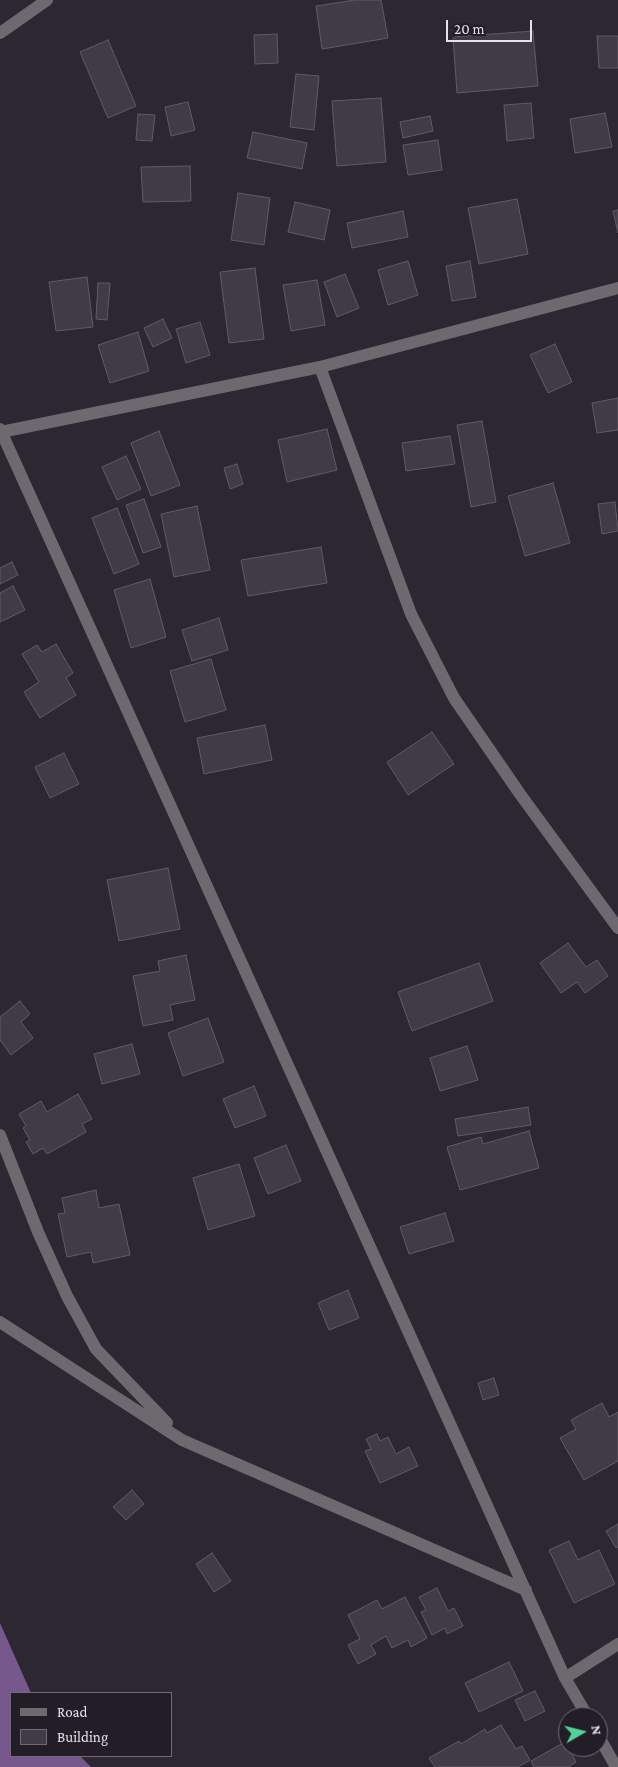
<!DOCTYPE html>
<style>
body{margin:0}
#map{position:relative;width:618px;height:1767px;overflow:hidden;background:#2c2730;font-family:"Crimson Pro",serif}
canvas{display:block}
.legend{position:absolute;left:10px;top:1692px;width:162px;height:65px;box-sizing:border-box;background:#221d26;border:1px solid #706b74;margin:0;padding:6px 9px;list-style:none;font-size:15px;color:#e5e1e8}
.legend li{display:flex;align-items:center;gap:10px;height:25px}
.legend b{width:25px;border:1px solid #706b74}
.north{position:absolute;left:558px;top:1707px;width:50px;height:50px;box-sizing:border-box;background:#221d26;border:1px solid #706b74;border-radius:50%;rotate:82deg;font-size:14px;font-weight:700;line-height:20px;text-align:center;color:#e5e1e8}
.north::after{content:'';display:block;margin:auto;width:18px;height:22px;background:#50d398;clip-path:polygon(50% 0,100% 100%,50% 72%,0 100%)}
.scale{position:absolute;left:446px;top:20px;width:86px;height:22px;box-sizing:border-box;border:2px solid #e5e1e8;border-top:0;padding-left:6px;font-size:15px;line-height:18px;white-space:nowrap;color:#e5e1e8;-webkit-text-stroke:4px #221d26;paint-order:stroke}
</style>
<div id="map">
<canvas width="618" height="1767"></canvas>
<ul class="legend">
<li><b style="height:6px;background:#6d6a6f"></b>Road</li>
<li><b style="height:14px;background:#403b45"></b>Building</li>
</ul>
<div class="north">N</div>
<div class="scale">20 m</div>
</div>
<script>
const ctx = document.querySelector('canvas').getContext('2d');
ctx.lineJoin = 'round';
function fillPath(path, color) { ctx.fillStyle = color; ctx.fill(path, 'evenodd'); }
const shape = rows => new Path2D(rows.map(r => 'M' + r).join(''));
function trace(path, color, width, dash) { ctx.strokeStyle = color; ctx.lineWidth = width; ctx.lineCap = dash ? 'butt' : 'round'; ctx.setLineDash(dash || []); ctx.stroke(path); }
fillPath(shape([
 [0,1623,31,1693,11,1693,11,1756,80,1756,91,1767,0,1767]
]), '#77588d');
const building = shape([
 [355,0,381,0,388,38,322,49,316,6,355,0],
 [533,31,538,86,457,93,453,37,533,31],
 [277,34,278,63,255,64,254,35,277,34],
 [597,36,618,36,618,68,599,68,597,36],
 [108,40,136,106,108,118,80,52,108,40],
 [296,74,319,76,314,130,290,127,296,74],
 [381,98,386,162,337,166,332,101,381,98],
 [188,102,195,130,171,136,165,107,188,102],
 [531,103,534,138,507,141,504,105,531,103],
 [605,113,612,147,575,153,570,119,605,113],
 [138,114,155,115,152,141,136,140,138,114],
 [430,116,433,131,403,138,400,122,430,116],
 [253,132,307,143,302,169,247,158,253,132],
 [438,140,442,170,408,175,403,145,438,140],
 [190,166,191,201,143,202,141,167,190,166],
 [238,193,270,198,264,245,231,240,238,193],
 [517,199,528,254,479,264,468,208,517,199],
 [295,202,330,210,324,240,288,232,295,202],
 [618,210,618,233,613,211,618,210],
 [403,211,408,237,352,248,347,223,403,211],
 [408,261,418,295,388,305,378,270,408,261],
 [470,261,476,297,452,301,446,266,470,261],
 [255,268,264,339,229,343,220,272,255,268],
 [345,274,359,308,337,317,324,282,345,274],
 [87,277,93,327,56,331,49,282,87,277],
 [317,280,325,325,291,331,283,285,317,280],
 [98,283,110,283,107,320,96,319,98,283],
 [163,319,172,338,153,347,144,328,163,319],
 [200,322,210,355,186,363,176,329,200,322],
 [138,332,149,371,110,383,98,345,138,332],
 [555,344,572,382,548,393,530,355,555,344],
 [618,398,618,430,597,433,592,403,618,398],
 [482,421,496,502,471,507,457,425,482,421],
 [327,429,337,470,287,482,278,440,327,429],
 [159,431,180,485,151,496,131,443,159,431],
 [450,436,455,464,406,471,402,443,450,436],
 [126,456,141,489,117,500,102,467,126,456],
 [237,464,243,484,230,489,224,468,237,464],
 [553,483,570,543,525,556,508,496,553,483],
 [144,499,161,547,143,553,126,505,144,499],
 [615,502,618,531,602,534,598,504,615,502],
 [197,506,210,570,174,577,161,514,197,506],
 [117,508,139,564,114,574,92,518,117,508],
 [321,547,327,583,248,596,241,560,321,547],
 [12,562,18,575,0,584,0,568,12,562],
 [150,579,166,637,131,648,114,590,150,579],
 [13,586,25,610,0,622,0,593,13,586],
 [219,618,228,650,192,661,182,630,219,618],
 [56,644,73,673,66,678,76,695,40,718,24,692,39,682,22,654,37,645,42,652,56,644],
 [211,659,226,710,185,722,170,671,211,659],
 [265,725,272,760,204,774,197,738,265,725],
 [432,732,454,764,408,795,387,762,432,732],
 [64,753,79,784,50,798,35,767,64,753],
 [168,868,180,929,119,941,107,880,168,868],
 [568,943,586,967,597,960,608,976,585,993,577,982,561,993,540,963,568,943],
 [186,955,195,1000,170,1005,173,1020,143,1026,133,976,160,971,158,961,186,955],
 [479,963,493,1001,412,1031,398,992,479,963],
 [20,1001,30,1014,21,1022,33,1038,11,1055,0,1040,0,1017,20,1001],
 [208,1018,224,1062,183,1076,168,1033,208,1018],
 [132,1044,140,1074,102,1084,94,1054,132,1044],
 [467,1046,478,1080,440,1091,430,1058,467,1046],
 [254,1086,266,1116,235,1128,223,1099,254,1086],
 [78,1094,92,1119,82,1124,86,1132,47,1154,43,1148,33,1154,26,1142,30,1140,23,1128,26,1126,19,1114,41,1101,47,1112,78,1094],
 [528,1107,531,1125,458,1136,455,1119,528,1107],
 [529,1131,539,1168,460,1190,447,1147,481,1137,483,1144,529,1131],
 [286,1145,301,1181,268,1194,254,1158,286,1145],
 [239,1164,255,1216,208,1230,193,1178,239,1164],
 [96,1190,99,1208,119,1204,130,1255,93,1263,91,1252,67,1257,58,1214,65,1213,62,1198,96,1190],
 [445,1213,454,1241,409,1254,400,1227,445,1213],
 [348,1290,359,1318,329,1330,318,1303,348,1290],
 [494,1378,499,1395,483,1400,478,1383,494,1378],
 [602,1403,609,1417,618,1412,618,1461,584,1480,560,1438,576,1429,571,1420,602,1403],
 [377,1434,380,1441,388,1437,396,1454,409,1447,418,1466,380,1483,365,1451,371,1449,366,1439,377,1434],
 [132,1490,144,1504,126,1520,113,1507,132,1490],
 [618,1524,618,1547,616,1548,606,1531,618,1524],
 [569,1541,578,1560,599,1550,615,1584,574,1603,549,1550,569,1541],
 [212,1553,231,1581,214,1592,196,1564,212,1553],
 [437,1588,448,1611,454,1608,463,1626,447,1634,445,1628,432,1635,421,1612,426,1610,419,1597,437,1588],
 [405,1597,427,1638,411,1647,408,1640,392,1648,386,1636,371,1645,376,1654,358,1664,348,1645,360,1639,348,1615,377,1600,382,1609,405,1597],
 [509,1662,523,1691,479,1712,465,1683,509,1662],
 [535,1691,545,1711,525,1721,515,1700,535,1691],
 [501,1725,516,1749,522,1746,530,1760,518,1767,435,1767,429,1758,459,1741,461,1744,485,1729,487,1733,501,1725],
 [565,1742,576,1762,568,1767,534,1767,531,1761,565,1742]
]);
fillPath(building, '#403b45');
trace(building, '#615b66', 1);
trace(shape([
 [0,33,47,0],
 [320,367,411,614,454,698,520,794,618,928],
 [0,429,565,1678,588,1717],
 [1,432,320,367,618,288],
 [0,1135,38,1232,67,1296,96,1349,167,1423],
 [0,1322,182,1440,526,1590],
 [565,1678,618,1644],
 [598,1735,616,1767]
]), '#6d6a6f', 12);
</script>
